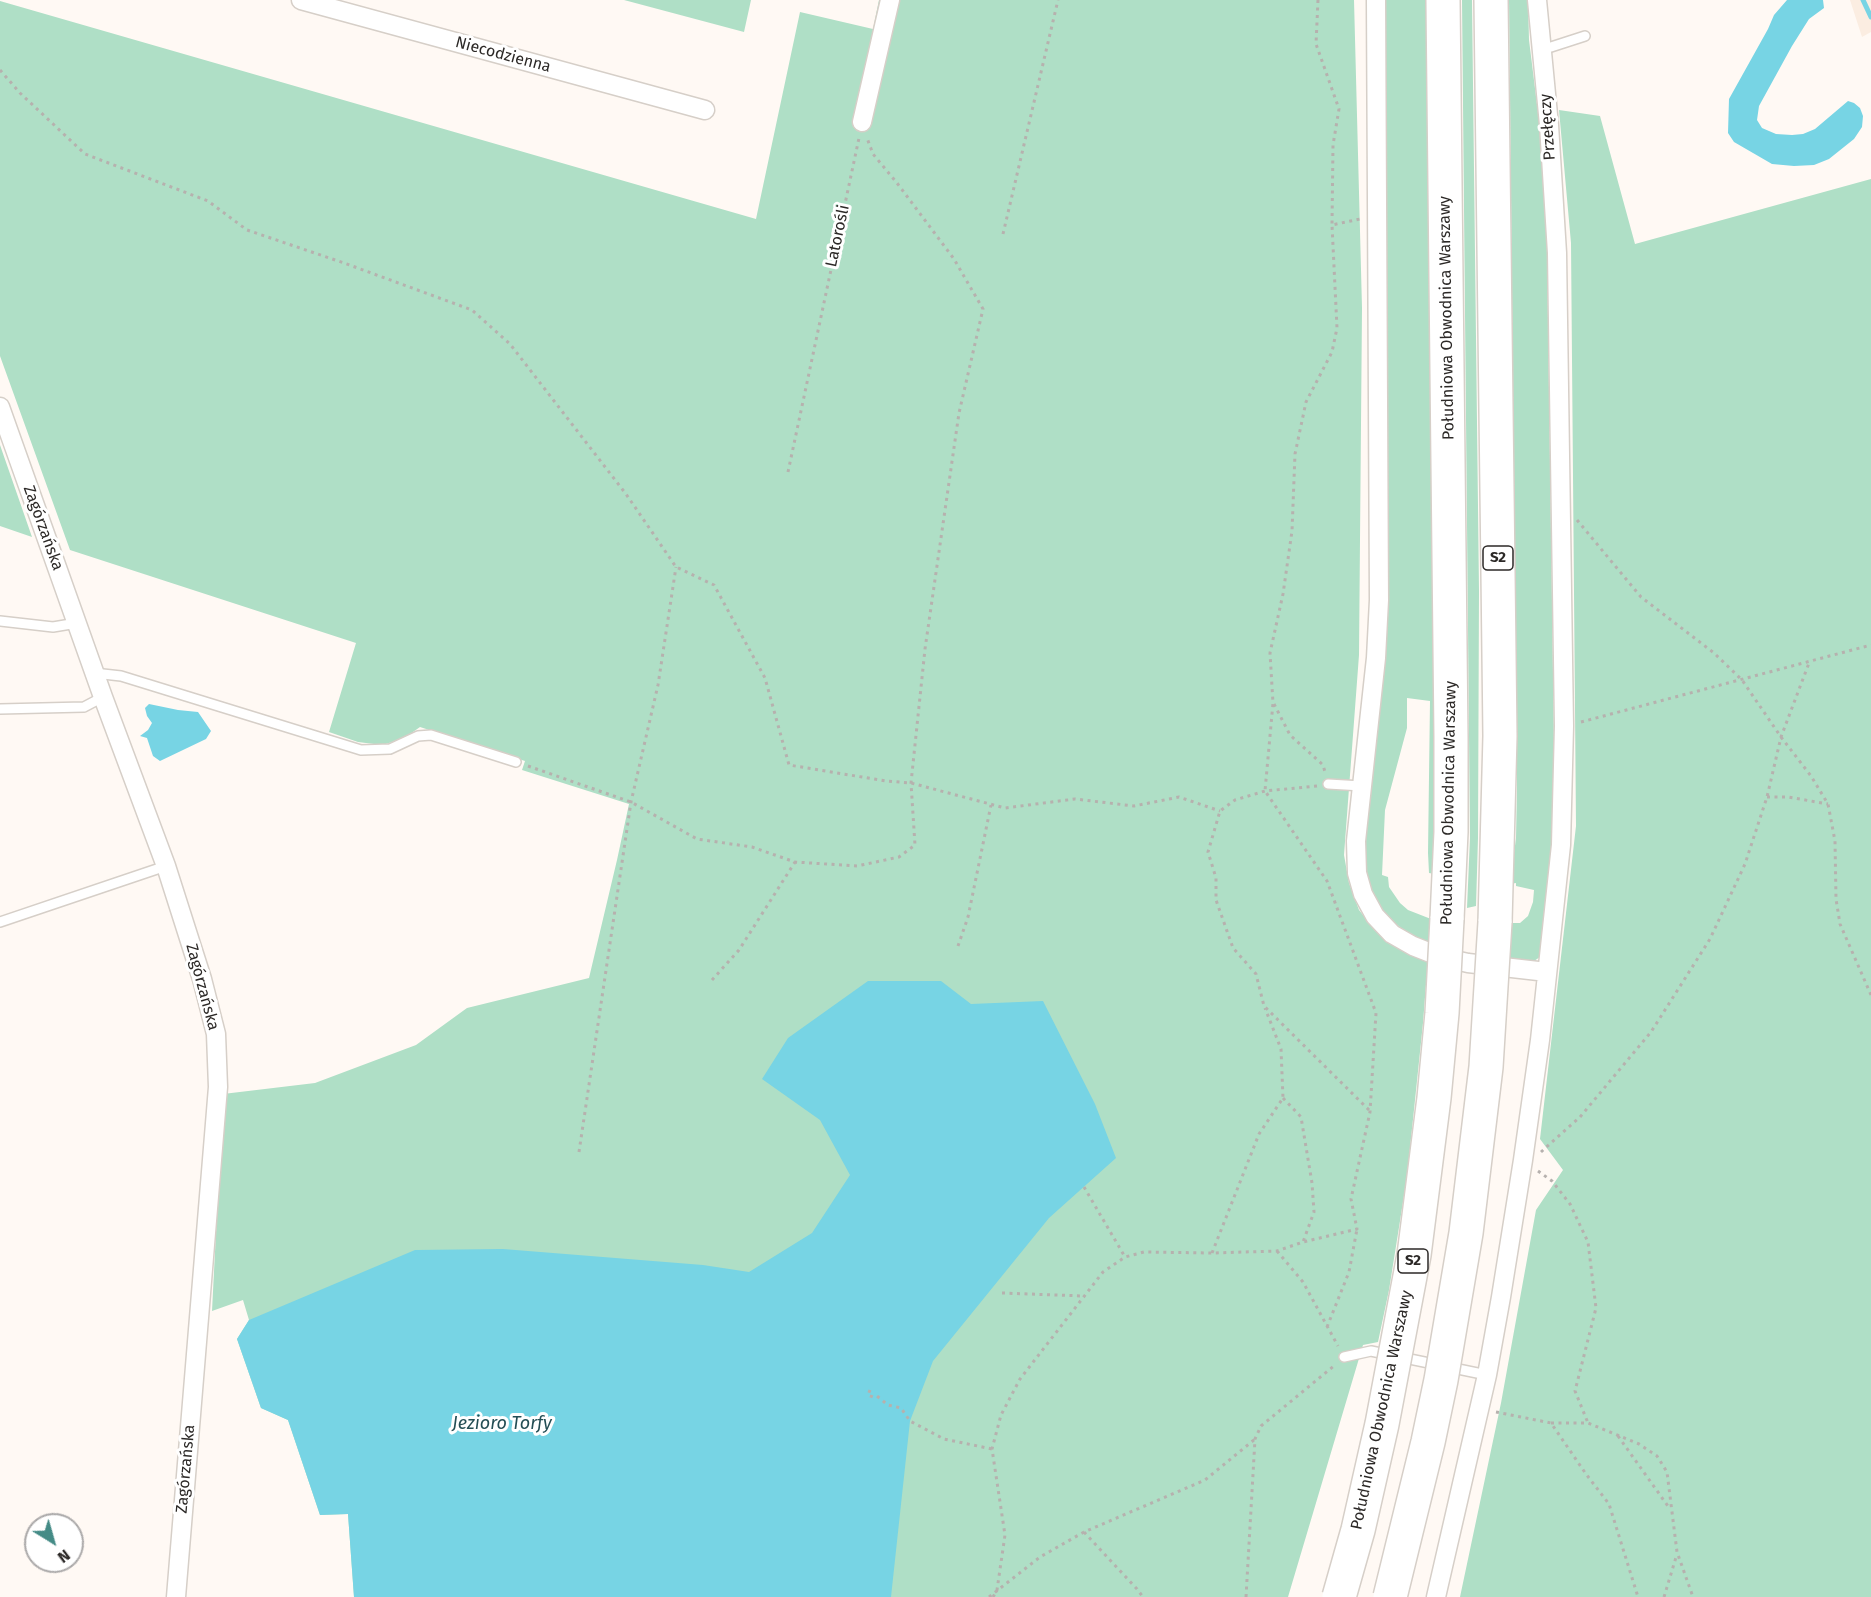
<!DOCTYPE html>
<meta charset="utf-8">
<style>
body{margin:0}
#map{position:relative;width:1871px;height:1597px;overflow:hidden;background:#fff9f4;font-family:"Fira Sans",sans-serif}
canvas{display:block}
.north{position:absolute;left:24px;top:1513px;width:60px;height:60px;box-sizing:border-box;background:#fff;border:2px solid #aba9a9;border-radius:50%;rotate:143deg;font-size:16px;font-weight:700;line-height:24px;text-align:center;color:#2c2927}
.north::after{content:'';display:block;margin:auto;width:21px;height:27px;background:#448b86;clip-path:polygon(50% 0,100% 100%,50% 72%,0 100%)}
</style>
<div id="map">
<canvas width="1871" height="1597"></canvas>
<div class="north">N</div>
</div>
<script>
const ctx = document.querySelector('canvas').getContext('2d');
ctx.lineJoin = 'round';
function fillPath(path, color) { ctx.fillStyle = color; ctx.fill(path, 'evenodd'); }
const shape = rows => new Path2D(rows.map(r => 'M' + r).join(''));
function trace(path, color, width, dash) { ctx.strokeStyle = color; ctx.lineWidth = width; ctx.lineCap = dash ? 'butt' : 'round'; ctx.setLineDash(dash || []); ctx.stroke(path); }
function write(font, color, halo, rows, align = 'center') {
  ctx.font = font + ' "Fira Sans",sans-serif'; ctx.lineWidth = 6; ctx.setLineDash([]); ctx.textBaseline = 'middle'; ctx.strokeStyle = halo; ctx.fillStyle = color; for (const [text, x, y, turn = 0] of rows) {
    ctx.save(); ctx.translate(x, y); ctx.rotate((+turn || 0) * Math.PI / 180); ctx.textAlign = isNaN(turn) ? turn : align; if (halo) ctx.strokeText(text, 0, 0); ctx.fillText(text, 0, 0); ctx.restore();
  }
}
fillPath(shape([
 [1850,0,1871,0,1871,32,1862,37]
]), '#fbede1');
fillPath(shape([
 [624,0,751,0,744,32],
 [879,0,1354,0,1362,308,1359,655,1344,855,1349,883,1359,910,1372,926,1428,959,1423,1023,1407,1177,1389,1290,1378,1342,1363,1345,1288,1597,354,1597,348,1514,320,1515,288,1420,261,1408,237,1339,249,1320,243,1300,212,1311,223,1094,315,1083,416,1045,467,1008,589,978,617,860,629,804,522,770,525,761,420,727,403,739,382,745,358,742,329,732,356,643,70,550,0,356,0,1,756,219,800,12,873,29],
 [1383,0,1428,0,1435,874,1429,873,1428,853,1430,701,1407,698,1407,728,1385,810,1382,875,1388,877,1389,887,1400,903,1408,910,1431,919,1429,944,1408,934,1389,918,1375,899,1367,881,1363,858,1368,782,1385,659],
 [1462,0,1472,0,1479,591,1478,838,1476,906,1467,908,1470,838],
 [1509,0,1528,0,1529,40,1546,177,1555,813,1540,957,1534,961,1529,962,1509,960,1510,923,1520,923,1528,916,1533,902,1534,890,1516,886,1516,883,1510,884,1516,838,1517,788],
 [1559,110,1600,116,1635,244,1871,179,1871,1597,1460,1597,1501,1403,1536,1210,1563,1170,1540,1139,1576,826,1571,243],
 [0,445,32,537,0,526]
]), '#afdfc6');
fillPath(shape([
 [1787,0,1823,0,1824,8,1809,19,1792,46,1759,106,1757,120,1762,128,1776,134,1792,135,1803,134,1815,129,1848,101,1854,103,1860,108,1863,116,1862,127,1854,139,1829,159,1814,165,1794,166,1772,164,1734,142,1728,133,1729,99,1768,29,1774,15],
 [149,704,178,710,198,712,211,731,206,739,160,761,153,756,147,738,140,736,148,730,152,723,147,716,145,708],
 [868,981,941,981,971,1004,1043,1001,1095,1104,1116,1158,1049,1218,933,1361,910,1421,891,1597,354,1597,348,1514,320,1515,288,1420,261,1408,237,1339,249,1320,415,1250,503,1249,703,1265,749,1272,812,1233,850,1175,820,1120,762,1079,788,1038]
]), '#77d4e4');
trace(shape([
 [1863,0,1871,17]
]), '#77d4e4', 5);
const service = shape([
 [1542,48,1551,47,1585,36],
 [0,621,53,627,77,623],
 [94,673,121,676,361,750,390,749,418,736,431,735,516,762],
 [0,709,84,707,103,697],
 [1328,784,1362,786],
 [0,922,166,866],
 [1344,1357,1371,1351,1487,1375]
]);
const minor = shape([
 [301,0,705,110],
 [1376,0,1379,600,1376,658,1356,841,1357,873,1363,894,1375,916,1392,934,1413,946,1441,957,1468,963,1547,972],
 [862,122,890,0],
 [0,407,103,697,166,866,202,979,216,1034,218,1087,176,1597],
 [1436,1597,1487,1375,1501,1297,1523,1160,1540,1040,1561,845,1564,726,1557,253,1549,125,1537,0]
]);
const motorway = shape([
 [1443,0,1451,737,1451,832,1447,919],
 [1491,0,1500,736,1495,922]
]);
trace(service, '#d6cfc8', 12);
trace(minor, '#d6cfc8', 21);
trace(motorway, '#d6cfc8', 36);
trace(shape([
 [1318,0,1316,44,1339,109,1333,145,1332,225],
 [0,70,20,93,85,154,208,201,247,230,344,263,472,310,510,344,626,494,676,567,714,585,765,678,789,765,886,781,911,783,1005,808,1075,799,1134,806,1179,797,1220,811],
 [1003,234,1058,0],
 [788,472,859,138],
 [1577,520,1641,597,1714,653,1742,680,1781,737,1811,776,1828,804,1835,841,1836,899,1840,924,1871,995],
 [1274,704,1290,735,1323,765,1325,772],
 [1581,722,1871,645],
 [528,766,631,802,697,839,752,847,795,862,857,866,899,857,915,845,911,783,925,649,959,413,983,309,954,259,897,183,873,154,867,138],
 [1317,786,1265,791,1235,800,1220,811,1208,852,1216,878,1216,900,1233,948,1256,974,1264,1006,1370,1111],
 [1767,797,1788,797,1828,804],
 [958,946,968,917,991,805],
 [712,980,739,950,795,862],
 [1283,1098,1301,1117,1312,1183,1314,1212,1303,1242],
 [579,1152,631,802,658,685,676,567],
 [1541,1152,1580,1117,1651,1032,1710,939,1745,864,1767,797,1781,737,1809,663],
 [1538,1171,1552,1181,1570,1204,1588,1242,1596,1308,1575,1391,1588,1423],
 [1084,1187,1125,1257],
 [1277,1251,1303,1282,1338,1346],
 [1212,1253,1259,1134,1283,1098,1281,1049,1265,1008],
 [1002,1293,1083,1296],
 [1327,1327,1349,1272,1357,1229],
 [870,1390,868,1395,873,1397,877,1396,888,1405,901,1408,910,1421,944,1439,992,1449],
 [1496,1412,1551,1423,1586,1474,1609,1504,1638,1597],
 [1551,1423,1588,1423,1639,1444,1657,1456,1667,1472,1677,1552,1693,1597],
 [1618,1436,1670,1509],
 [1084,1532,1137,1589,1143,1597],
 [989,1597,1040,1557,1084,1532,1205,1480,1255,1439],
 [993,1597,997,1590,1005,1535,992,1449,1001,1415,1020,1379,1103,1272,1125,1257,1144,1252,1212,1253,1277,1251,1303,1242,1357,1229,1351,1199,1370,1112,1376,1013,1327,881,1265,791,1273,703,1270,653,1283,594,1292,531,1295,454,1306,402,1332,352,1337,328,1332,225,1360,219],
 [1246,1597,1255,1439,1261,1426,1335,1365],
 [1664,1597,1677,1554]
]), '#b6b1ae', 3, [3, 4.5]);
trace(service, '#fff', 9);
trace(minor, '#fff', 18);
trace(motorway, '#fff', 33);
const motorwayBridge = shape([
 [1339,1597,1358,1530,1382,1424,1414,1255,1434,1098,1442,1013,1447,919],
 [1390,1597,1428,1442,1441,1380,1466,1233,1486,1067,1495,922]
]);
trace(motorwayBridge, '#d6cfc8', 36, []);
trace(motorwayBridge, '#fff', 33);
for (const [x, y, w] of [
 [1498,558,30],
 [1413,1261,30]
]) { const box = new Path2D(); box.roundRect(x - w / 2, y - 12, w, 24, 4.5); ctx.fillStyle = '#fff'; ctx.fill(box); trace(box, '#2c2927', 1.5); }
write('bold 15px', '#2c2927', null, [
 ["S2",1498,558],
 ["S2",1413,1261]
]);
write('16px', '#2c2927', '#fff', [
 ["Niecodzienna",503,55,15],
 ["Przełęczy",1548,127,-94],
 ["Latorośli",838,236,-78],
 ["Południowa Obwodnica Warszawy",1447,318,-91],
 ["Zagórzańska",43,528,70],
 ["Południowa Obwodnica Warszawy",1449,803,-89],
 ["Zagórzańska",202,987,75],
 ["Południowa Obwodnica Warszawy",1382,1410,-78],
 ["Zagórzańska",186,1469,-85]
]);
write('italic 18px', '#244e55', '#fff', [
 ["Jezioro Torfy",502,1424]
]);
</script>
